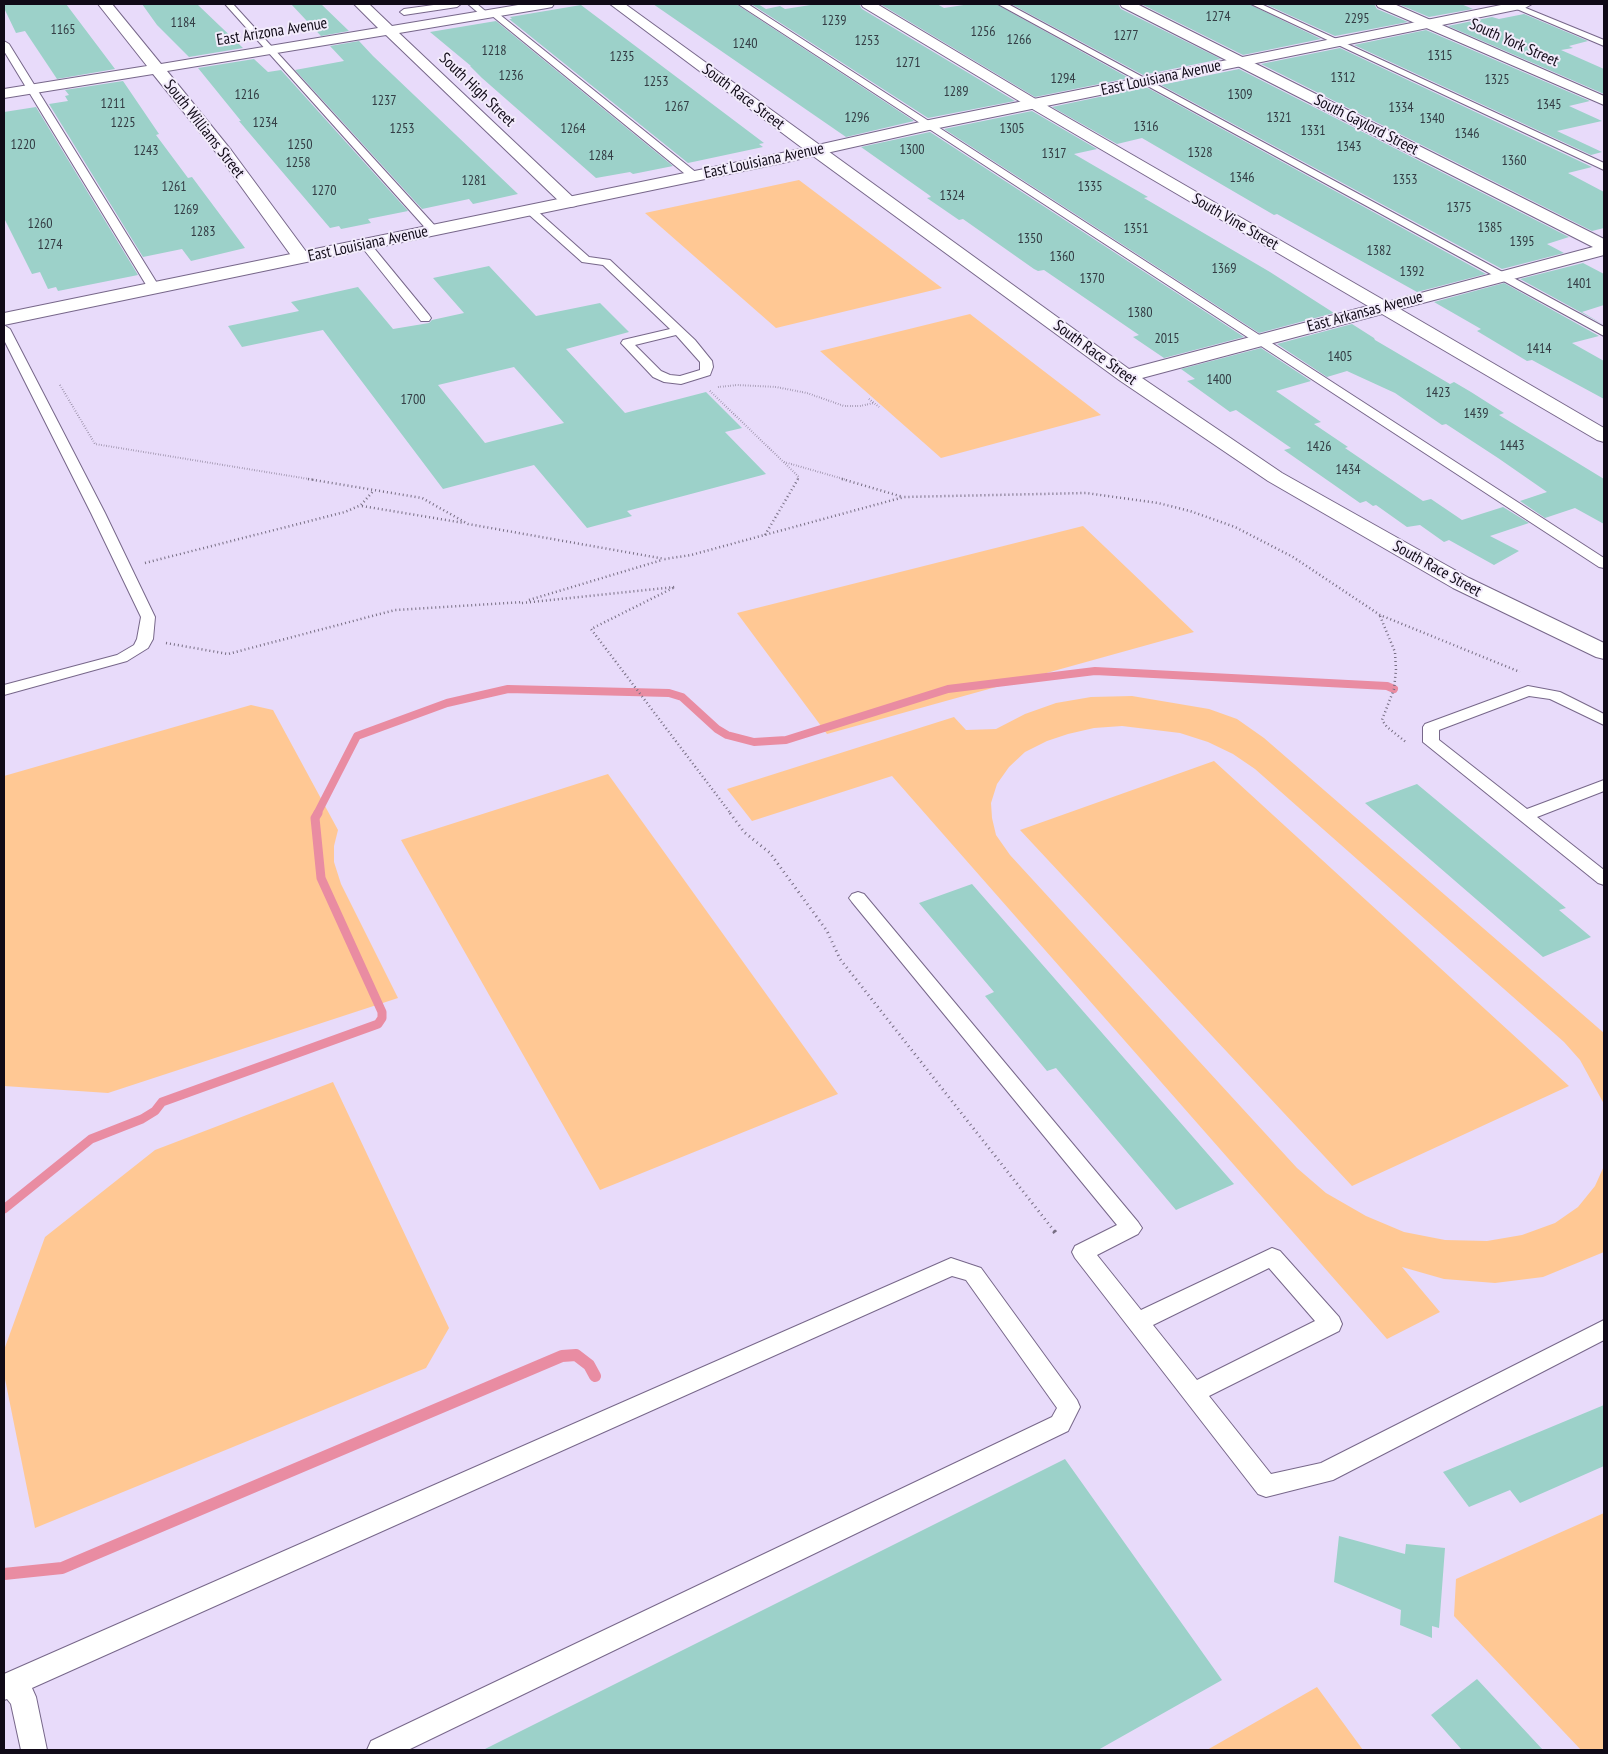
<!DOCTYPE html>
<style>
body{margin:0}
#map{position:relative;width:1608px;height:1754px;overflow:hidden;background:#e8dbfa;font-family:"PT Sans Narrow",sans-serif}
canvas{display:block}
.frame{position:absolute;inset:0;border:5px solid #100a17;pointer-events:none}
</style>
<div id="map">
<canvas width="1608" height="1754"></canvas>
<div class="frame"></div>
</div>
<script>
const ctx = document.querySelector('canvas').getContext('2d');
ctx.lineJoin = 'round';
function fillPath(path, color) { ctx.fillStyle = color; ctx.fill(path, 'evenodd'); }
const shape = rows => new Path2D(rows.map(r => 'M' + r).join(''));
function trace(path, color, width, dash) { ctx.strokeStyle = color; ctx.lineWidth = width; ctx.lineCap = dash ? 'butt' : 'round'; ctx.setLineDash(dash || []); ctx.stroke(path); }
function write(font, color, halo, rows, align = 'center') {
  ctx.font = font + ' "PT Sans Narrow",sans-serif'; ctx.lineWidth = 4; ctx.setLineDash([]); ctx.textBaseline = 'middle'; ctx.strokeStyle = halo; ctx.fillStyle = color; for (const [text, x, y, turn = 0] of rows) {
    ctx.save(); ctx.translate(x, y); ctx.rotate((+turn || 0) * Math.PI / 180); ctx.textAlign = isNaN(turn) ? turn : align; if (halo) ctx.strokeText(text, 0, 0); ctx.fillText(text, 0, 0); ctx.restore();
  }
}
fillPath(shape([
 [799,180,942,288,776,328,645,213],
 [970,314,1032,362,1101,415,941,458,820,351],
 [1083,526,1194,632,827,734,737,613],
 [1132,696,1209,709,1237,719,1264,738,1604,1033,1604,1104,1580,1060,1564,1042,1255,769,1233,754,1208,742,1180,733,1122,726,1094,728,1068,734,1047,741,1025,752,1009,767,997,784,991,803,992,818,996,835,1010,855,1297,1168,1326,1193,1366,1216,1404,1232,1445,1240,1487,1241,1522,1235,1555,1223,1578,1207,1595,1186,1604,1166,1604,1252,1543,1277,1495,1283,1444,1279,1402,1267,1440,1312,1387,1339,892,776,752,821,727,789,954,717,966,730,996,729,1025,714,1056,703,1091,697],
 [251,705,273,710,338,830,334,846,334,862,341,884,398,998,108,1093,4,1086,4,776],
 [1214,761,1569,1086,1352,1186,1020,830],
 [608,774,838,1094,600,1190,401,840],
 [333,1082,449,1328,426,1368,35,1528,4,1374,4,1350,45,1237,155,1150],
 [1604,1513,1604,1750,1581,1750,1454,1616,1456,1579],
 [1317,1687,1363,1750,1207,1750]
]), '#ffc894');
trace(shape([
 [317,814,357,736,447,703,508,689,669,693,682,697,717,729,727,735,754,742,786,740,948,689,1095,671,1387,686,1394,689]
]), '#e98ca2', 8);
trace(shape([
 [4,1209,91,1139,142,1119,155,1111,162,1102,378,1024,382,1018,382,1012,321,878,315,818,318,813]
]), '#e98ca2', 9);
trace(shape([
 [4,1574,62,1568,562,1356,576,1355,589,1365,595,1376]
]), '#e98ca2', 12);
fillPath(shape([
 [4,4,66,4,115,69,57,79,25,31,16,33,4,8],
 [142,4,198,5,243,48,189,57,157,25],
 [291,4,321,4,349,31,321,36],
 [653,4,736,4,914,121,846,137],
 [751,4,758,4,766,9,780,6,785,9,817,4,859,4,862,9,1015,101,928,118],
 [880,4,937,4,944,8,970,4,996,4,1129,78,1035,97],
 [1011,4,1118,4,1121,9,1221,59,1143,75],
 [1141,4,1249,4,1321,39,1243,55],
 [1265,4,1374,4,1377,9,1408,22,1335,36],
 [1398,4,1461,4,1473,9,1429,17],
 [581,5,764,143,759,144,763,147,688,163,509,19,512,19,510,17],
 [1524,14,1588,41,1569,46,1573,48,1561,50,1604,69,1604,94,1448,26,1492,17,1499,19],
 [496,21,673,166,633,174,630,172,596,178,482,78,470,66,471,66,430,32],
 [1426,30,1590,101,1569,106,1602,121,1557,131,1602,152,1591,155,1354,45],
 [359,41,373,56,518,194,473,204,469,199,422,209,295,70,344,61,330,46],
 [1340,48,1592,167,1568,173,1604,192,1604,228,1592,231,1261,64],
 [254,59,268,72,281,70,408,211,368,219,371,223,341,229,339,226,330,228,239,121,241,121,198,68],
 [1239,69,1569,237,1547,244,1564,253,1502,269,1161,85],
 [123,81,159,134,156,135,188,178,192,177,245,248,191,261,182,249,143,257,49,104,68,101,65,96,69,95,65,90],
 [1146,87,1486,274,1417,292,1277,214,1274,215,1142,138,1117,144,1052,107],
 [36,107,138,275,58,291,56,287,48,289,40,272,32,274,4,218,4,112],
 [1032,111,1097,149,1074,154,1148,197,1144,198,1270,272,1334,313,1259,333,944,129],
 [930,132,1244,337,1164,358,1133,337,1139,335,1044,270,1038,271,1034,269,963,219,959,220,927,198,931,197,929,195,861,147],
 [1583,263,1604,274,1604,305,1582,312,1604,325,1520,279],
 [489,266,536,316,600,303,629,332,566,349,625,413,706,392,742,428,725,432,766,474,627,511,632,516,587,528,534,465,443,489,323,330,242,347,228,326,299,311,291,302,358,287,393,329,429,323,432,320,464,313,433,278],
 [514,367,564,423,485,443,438,385],
 [1504,283,1599,336,1572,343,1604,361,1604,399,1532,360,1527,361,1477,331,1481,329,1434,302],
 [1352,324,1374,338,1375,340,1450,384,1454,382,1471,392,1504,413,1499,415,1604,479,1604,524,1575,508,1545,518,1520,501,1547,492,1498,458,1446,424,1442,425,1395,393,1347,371,1327,377,1277,344],
 [1261,348,1311,381,1276,391,1321,422,1314,424,1348,447,1345,448,1423,501,1431,499,1462,520,1503,507,1529,523,1490,536,1519,551,1494,565,1449,540,1444,542,1420,525,1407,527,1376,505,1373,506,1366,501,1360,503,1284,450,1291,448,1236,410,1230,412,1187,381,1195,379,1181,369],
 [1417,784,1566,908,1559,910,1591,937,1543,957,1365,803],
 [972,884,1234,1184,1176,1210,1056,1068,1047,1071,985,996,994,992,919,903],
 [1604,1405,1604,1466,1520,1503,1510,1490,1469,1507,1443,1472],
 [1065,1459,1222,1680,1098,1750,483,1750],
 [1339,1536,1405,1554,1406,1544,1445,1548,1439,1628,1432,1626,1432,1638,1400,1625,1401,1610,1334,1582],
 [1477,1679,1543,1750,1462,1750,1431,1715]
]), '#9cd1c9');
const lane = shape([
 [225,4,233,4,437,228,438,230,437,232,429,232,225,4],
 [441,4,461,4,457,7,404,15,400,12,404,9,441,4],
 [468,4,477,4,489,14,482,16,468,4],
 [738,4,748,4,1604,558,1604,568,1599,567,738,4],
 [998,4,1008,4,1604,327,1604,336,998,4],
 [1251,4,1261,4,1604,163,1604,170,1251,4],
 [1505,4,1516,4,1604,40,1604,46,1505,4],
 [494,10,698,174,699,176,698,178,690,178,491,15,490,13,494,10],
 [4,41,9,44,160,288,158,290,150,290,148,288,4,51,4,41],
 [530,207,534,208,589,257,610,260,695,340,712,361,713,367,710,375,681,384,664,382,653,377,621,343,623,340,670,329,603,265,582,262,526,212,525,210,526,208,530,207],
 [676,335,700,362,700,370,680,376,670,375,661,371,635,345,676,335],
 [365,241,369,242,429,315,431,318,429,321,421,321,361,246,359,244,361,242,365,241],
 [4,325,10,329,105,513,155,617,153,639,148,648,127,661,4,695,4,685,117,655,134,645,137,639,141,617,91,513,4,340,4,325],
 [1528,686,1560,692,1604,714,1604,725,1550,699,1529,696,1439,730,1439,740,1527,809,1604,780,1604,791,1537,817,1604,870,1604,885,1598,883,1423,742,1423,727,1425,724,1528,686],
 [858,892,864,894,1138,1222,1142,1228,1138,1234,1097,1255,1141,1310,1272,1248,1280,1251,1339,1317,1342,1324,1339,1331,1209,1396,1271,1474,1321,1463,1604,1320,1604,1340,1333,1480,1266,1497,1258,1494,1075,1258,1072,1252,1075,1246,1117,1225,852,902,849,898,852,894,858,892],
 [1269,1268,1315,1321,1197,1380,1153,1325,1269,1268],
 [951,1258,981,1268,1077,1400,1080,1407,1068,1431,408,1750,367,1750,371,1741,1052,1417,1057,1408,966,1280,952,1276,32,1688,36,1697,47,1750,21,1750,11,1704,7,1699,4,1700,4,1674,951,1258]
]);
const street = shape([
 [98,4,112,4,161,64,378,28,354,4,369,4,392,26,524,4,554,4,552,7,547,8,399,33,578,202,576,206,570,207,564,206,386,35,167,71,231,150,310,257,307,261,301,262,295,261,219,156,153,74,4,98,4,89,147,66,98,4],
 [610,4,625,4,1129,369,1368,306,1029,107,863,7,861,4,877,4,1039,101,1387,302,1593,247,1122,7,1120,4,1137,4,1604,239,1604,255,1400,309,1604,428,1604,442,1597,440,1382,314,1142,378,1282,473,1469,578,1604,643,1604,659,1596,657,1453,588,1268,481,1119,380,809,153,610,4],
 [1376,4,1394,4,1604,96,1604,105,1378,7,1376,4]
]);
const secondary = shape([
 [1506,4,1532,4,1525,8,929,130,782,163,4,325,4,313,782,153,929,120,1506,4]
]);
trace(lane, '#77678a', 2);
trace(street, '#77678a', 2);
trace(secondary, '#77678a', 2);
trace(shape([
 [60,385,95,444,315,480],
 [718,387,737,385,776,387,807,393,844,406,860,406,874,403],
 [710,391,799,477,797,480],
 [869,399,879,407],
 [784,462,847,480]
]), '#776e83', 2, [0.5, 2]);
trace(shape([
 [308,479,422,498,468,524,665,559,691,555,904,497,1086,493,1158,503,1190,511,1235,527,1293,557,1380,615,1520,672],
 [842,479,903,497],
 [362,506,464,523],
 [765,535,798,479],
 [145,563,345,512,361,505,374,490],
 [529,600,662,560],
 [522,603,675,587,591,629,731,814],
 [1380,616,1395,652,1396,670,1394,689,1382,720,1387,727,1407,743],
 [166,643,228,654,395,610,523,602]
]), '#776e83', 2.5, [1, 3]);
trace(shape([
 [730,813,744,832,770,853,827,931,840,959,1055,1232]
]), '#776e83', 3, [1, 4]);
trace(shape([
 [1054,1231,1058,1236]
]), '#776e83', 4.5, [2, 5]);
fillPath(lane, '#fff');
fillPath(street, '#fff');
fillPath(secondary, '#fff');
write('14px', '#333c44', null, [
 ["1274",1218,17],
 ["2295",1357,19],
 ["1239",834,21],
 ["1184",183,23],
 ["1165",63,30],
 ["1256",983,32],
 ["1277",1126,36],
 ["1266",1019,40],
 ["1253",867,41],
 ["1240",745,44],
 ["1218",494,51],
 ["1315",1440,56],
 ["1235",622,57],
 ["1271",908,63],
 ["1236",511,76],
 ["1312",1343,78],
 ["1294",1063,79],
 ["1325",1497,80],
 ["1253",656,82],
 ["1289",956,92],
 ["1216",247,95],
 ["1309",1240,95],
 ["1237",384,101],
 ["1211",113,104],
 ["1345",1549,105],
 ["1267",677,107],
 ["1334",1401,108],
 ["1296",857,118],
 ["1321",1279,118],
 ["1340",1432,119],
 ["1225",123,123],
 ["1234",265,123],
 ["1316",1146,127],
 ["1253",402,129],
 ["1264",573,129],
 ["1305",1012,129],
 ["1331",1313,131],
 ["1346",1467,134],
 ["1220",23,145],
 ["1250",300,145],
 ["1343",1349,147],
 ["1300",912,150],
 ["1243",146,151],
 ["1328",1200,153],
 ["1317",1054,154],
 ["1284",601,156],
 ["1360",1514,161],
 ["1258",298,163],
 ["1346",1242,178],
 ["1353",1405,180],
 ["1281",474,181],
 ["1261",174,187],
 ["1335",1090,187],
 ["1270",324,191],
 ["1324",952,196],
 ["1375",1459,208],
 ["1269",186,210],
 ["1260",40,224],
 ["1385",1490,228],
 ["1351",1136,229],
 ["1283",203,232],
 ["1350",1030,239],
 ["1395",1522,242],
 ["1274",50,245],
 ["1382",1379,251],
 ["1360",1062,257],
 ["1369",1224,269],
 ["1392",1412,272],
 ["1370",1092,279],
 ["1401",1579,284],
 ["1380",1140,313],
 ["2015",1167,339],
 ["1414",1539,349],
 ["1405",1340,357],
 ["1400",1219,380],
 ["1423",1438,393],
 ["1700",413,400],
 ["1439",1476,414],
 ["1443",1512,446],
 ["1426",1319,447],
 ["1434",1348,470]
]);
write('16px', '#100a17', '#f2ebfb', [
 ["East Arizona Avenue",272,32,-9],
 ["South York Street",1514,43,24],
 ["East Louisiana Avenue",1161,78,-12],
 ["South High Street",477,90,44],
 ["South Race Street",743,97,37],
 ["South Gaylord Street",1366,125,27],
 ["South Williams Street",204,129,52],
 ["East Louisiana Avenue",764,161,-12],
 ["South Vine Street",1235,222,30],
 ["East Louisiana Avenue",368,244,-12],
 ["East Arkansas Avenue",1365,312,-15],
 ["South Race Street",1095,353,36],
 ["South Race Street",1437,569,29]
]);
</script>
